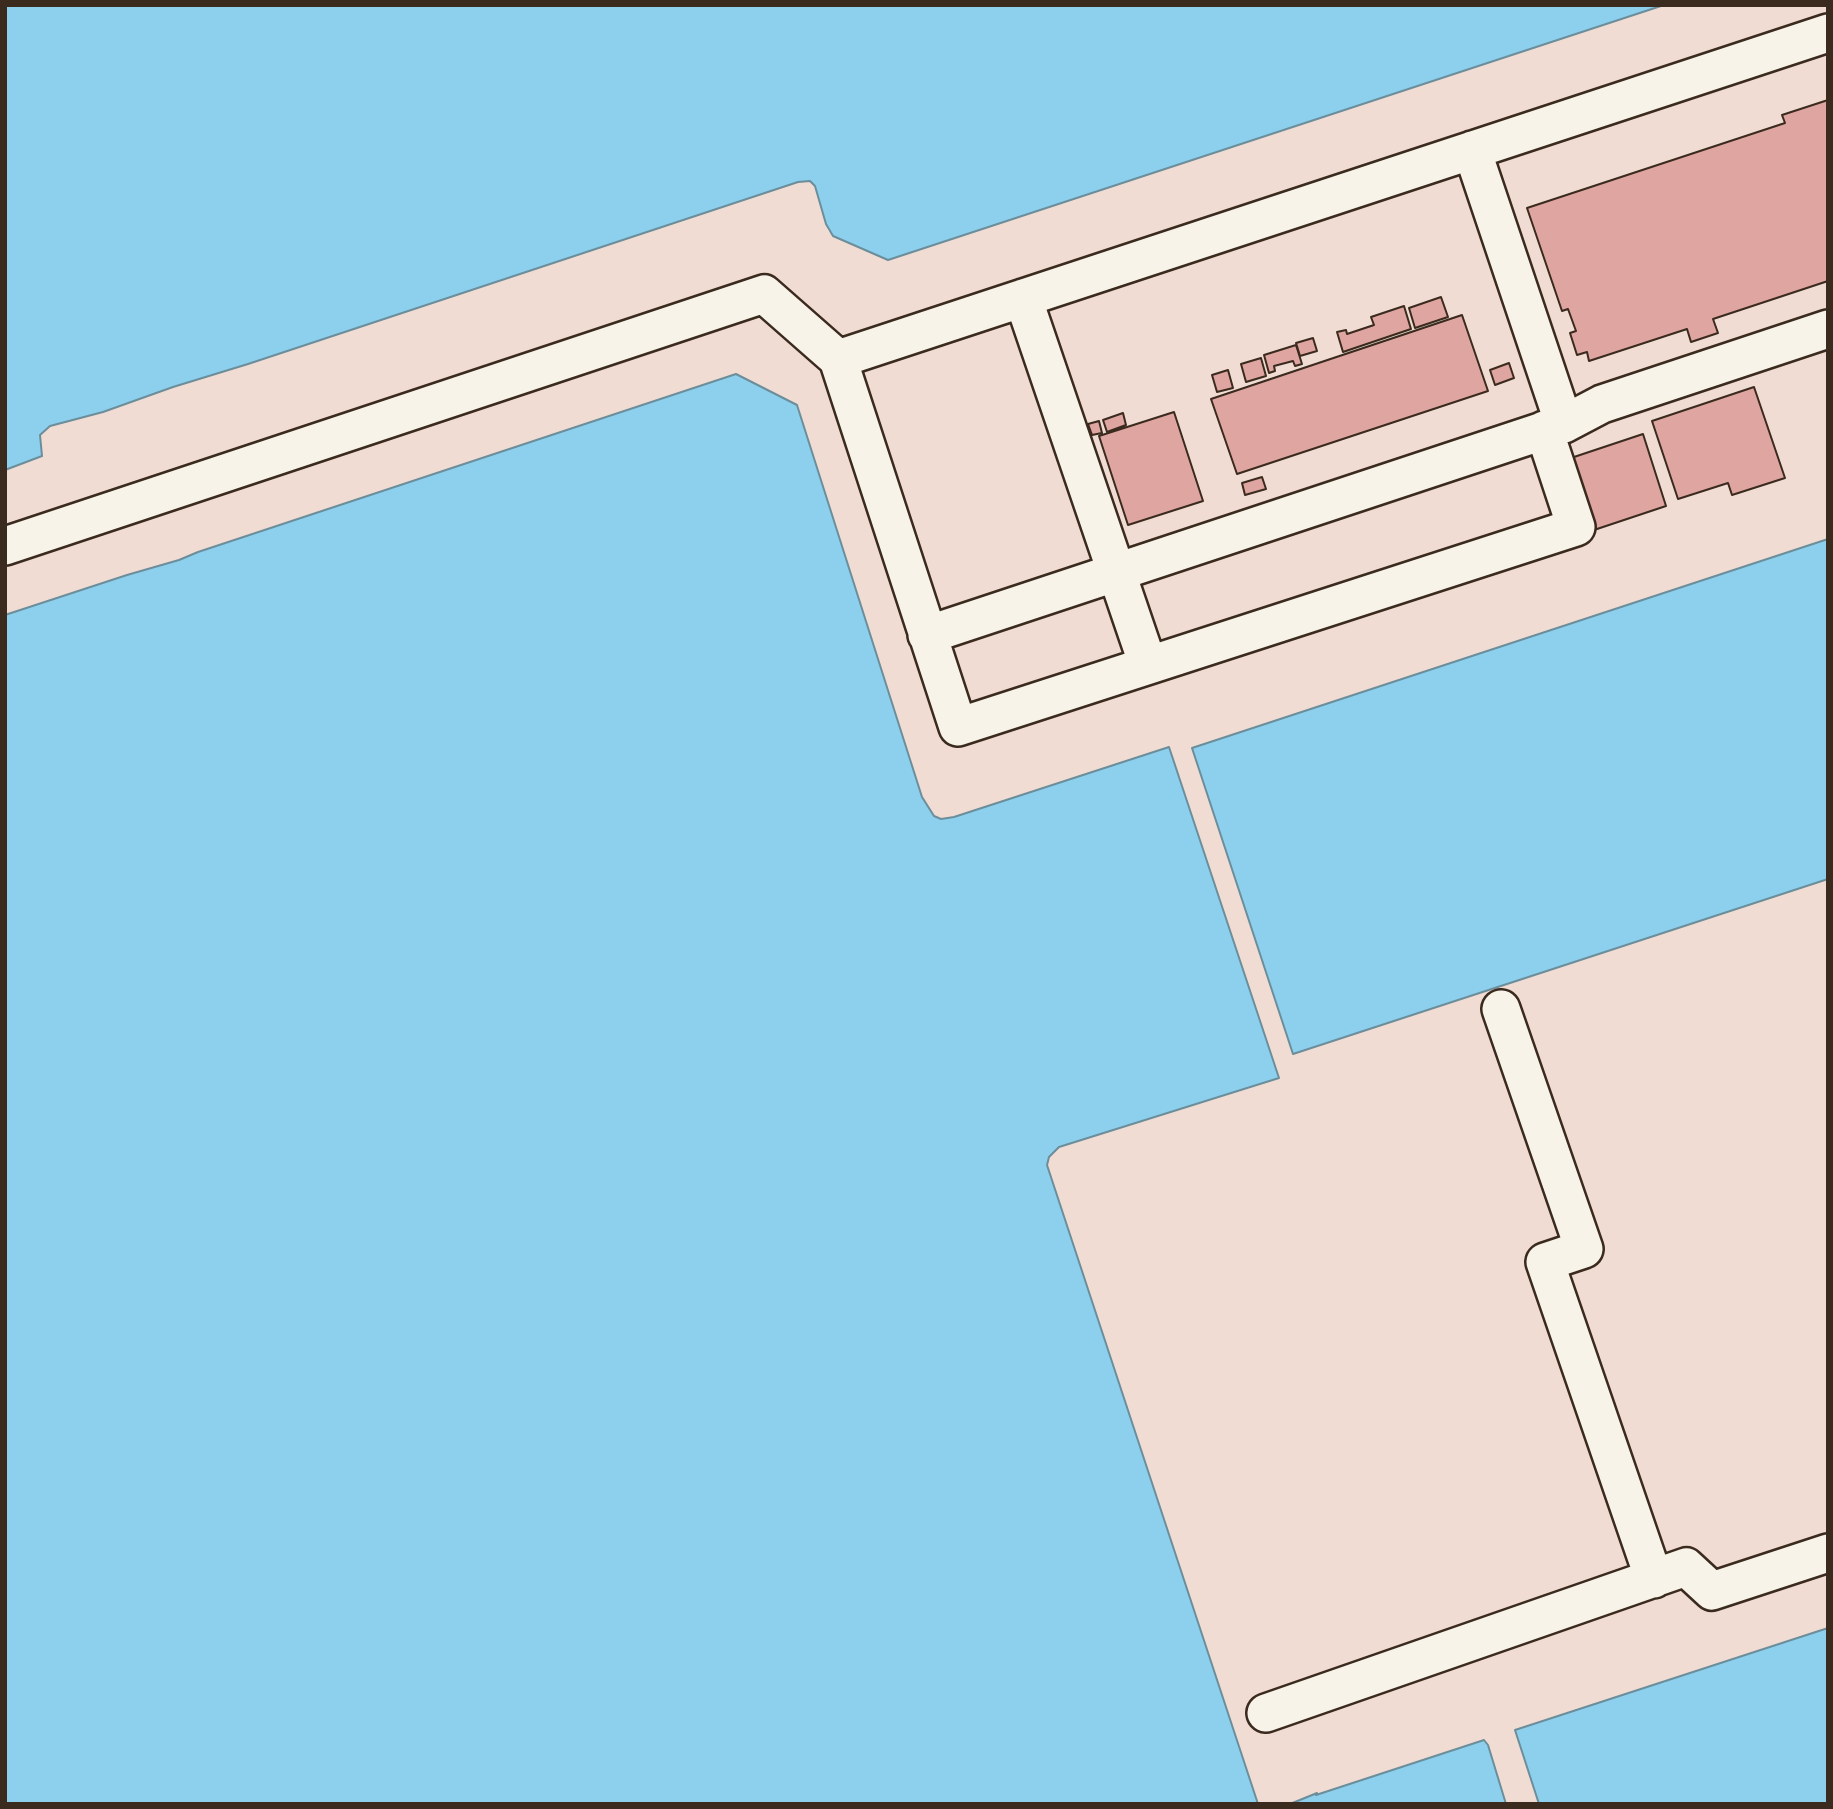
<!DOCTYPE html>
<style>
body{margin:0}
#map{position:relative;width:1833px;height:1809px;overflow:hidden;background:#f7f3e8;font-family:"Balsamiq Sans",sans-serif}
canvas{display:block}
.frame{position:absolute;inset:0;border:7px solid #3b2a1e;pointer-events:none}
</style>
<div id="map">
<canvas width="1833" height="1809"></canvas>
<div class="frame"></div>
</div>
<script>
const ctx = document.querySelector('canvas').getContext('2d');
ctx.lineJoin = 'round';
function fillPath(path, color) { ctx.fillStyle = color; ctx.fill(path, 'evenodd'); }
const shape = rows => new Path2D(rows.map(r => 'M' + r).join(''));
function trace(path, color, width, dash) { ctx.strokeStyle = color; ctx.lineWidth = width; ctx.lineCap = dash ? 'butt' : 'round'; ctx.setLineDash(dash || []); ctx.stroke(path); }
fillPath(shape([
 [1664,5,1828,5,1828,1804,1506,1804,1488,1745,1478,1741,1314,1797,1315,1793,1290,1804,1258,1804,1047,1165,1049,1157,1059,1147,1260,1085,1170,747,954,817,941,819,934,816,922,797,796,404,736,374,198,552,179,560,127,575,5,615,5,470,42,456,40,435,50,426,103,412,173,387,248,364,798,182,811,181,815,186,828,231,888,260]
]), '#f0dcd3');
const water = shape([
 [5,5,1664,5,888,260,833,236,826,224,815,186,810,181,798,182,248,364,173,387,103,412,50,426,40,435,42,456,5,470,5,5],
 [736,374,797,405,922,797,934,816,941,819,954,817,1169,747,1279,1078,1059,1147,1049,1157,1047,1165,1258,1804,5,1804,5,615,127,575,179,560,198,552,736,374],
 [1828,539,1828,879,1293,1054,1192,748,1828,539],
 [1828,1628,1828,1804,1539,1804,1515,1730,1828,1628],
 [1484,1740,1488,1745,1506,1804,1290,1804,1317,1793,1316,1795,1484,1740]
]);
fillPath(water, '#8cd0ee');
trace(water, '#6c8e9b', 2);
const building = shape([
 [1828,100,1828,281,1713,319,1718,333,1691,342,1687,329,1589,361,1587,352,1577,355,1570,333,1576,331,1568,309,1562,311,1527,208,1785,123,1782,115,1828,100],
 [1441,297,1448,317,1415,328,1409,308,1441,297],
 [1404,306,1411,329,1343,352,1337,332,1346,330,1347,334,1374,325,1371,317,1404,306],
 [1462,315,1488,391,1237,474,1211,399,1462,315],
 [1313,338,1317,351,1300,356,1296,343,1313,338],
 [1296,345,1302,364,1295,366,1293,361,1274,366,1275,371,1269,373,1264,355,1296,345],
 [1261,358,1266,376,1246,382,1241,364,1261,358],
 [1509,363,1514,378,1495,385,1490,370,1509,363],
 [1228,370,1233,388,1217,392,1212,375,1228,370],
 [1754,387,1785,478,1732,495,1728,483,1678,499,1652,421,1754,387],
 [1174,412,1203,501,1128,525,1099,436,1174,412],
 [1123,413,1126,425,1107,432,1103,420,1123,413],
 [1099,421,1102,433,1092,435,1088,424,1099,421],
 [1643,434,1666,506,1591,531,1568,459,1643,434],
 [1262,477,1266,489,1245,495,1242,483,1262,477]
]);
fillPath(building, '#dfa5a1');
trace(building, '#3b2a1e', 2);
const minor = shape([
 [1472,150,1564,424],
 [1023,298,1148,665],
 [838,359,1828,33],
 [5,546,764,294,838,359,958,727,1576,527,1544,430],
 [927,635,1564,424,1602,404,1828,329],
 [1501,1009,1584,1249,1545,1262,1654,1579],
 [1266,1713,1686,1567,1712,1591,1828,1553]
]);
trace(minor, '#3b2a1e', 42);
trace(minor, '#f7f3e8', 37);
</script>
